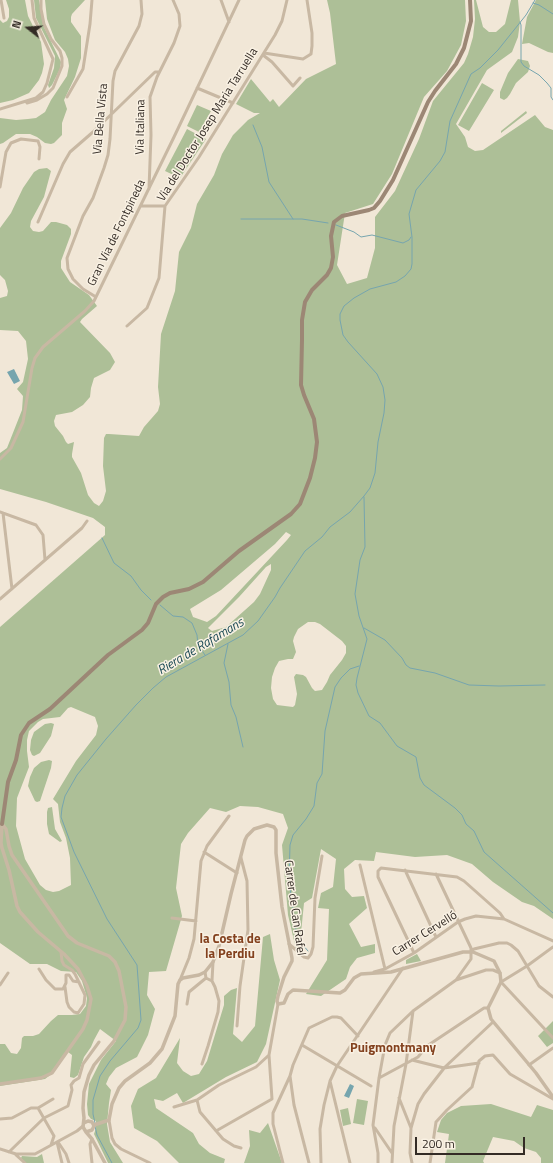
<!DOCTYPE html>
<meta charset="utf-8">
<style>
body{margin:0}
#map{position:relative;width:553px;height:1163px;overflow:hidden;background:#f1e7d7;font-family:"Titillium Web",sans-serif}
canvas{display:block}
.north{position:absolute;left:8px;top:8px;width:40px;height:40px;-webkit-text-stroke:3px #f9f1e3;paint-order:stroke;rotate:287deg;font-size:11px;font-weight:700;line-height:16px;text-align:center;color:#332b25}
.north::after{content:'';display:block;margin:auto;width:14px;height:18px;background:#332b25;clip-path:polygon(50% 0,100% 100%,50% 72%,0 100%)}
.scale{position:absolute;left:415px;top:1137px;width:110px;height:18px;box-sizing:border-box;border:2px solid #332b25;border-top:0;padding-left:5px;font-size:12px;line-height:14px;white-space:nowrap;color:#332b25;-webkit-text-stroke:3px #f9f1e3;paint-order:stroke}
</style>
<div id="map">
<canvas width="553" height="1163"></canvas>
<div class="north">N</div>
<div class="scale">200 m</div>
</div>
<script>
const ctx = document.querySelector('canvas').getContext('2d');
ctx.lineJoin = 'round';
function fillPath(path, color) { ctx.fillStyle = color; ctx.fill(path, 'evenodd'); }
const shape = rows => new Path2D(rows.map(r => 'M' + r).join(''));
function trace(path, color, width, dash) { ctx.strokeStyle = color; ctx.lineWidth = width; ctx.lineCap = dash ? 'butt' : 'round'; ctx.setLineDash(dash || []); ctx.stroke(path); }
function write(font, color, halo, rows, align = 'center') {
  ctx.font = font + ' "Titillium Web",sans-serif'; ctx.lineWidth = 3; ctx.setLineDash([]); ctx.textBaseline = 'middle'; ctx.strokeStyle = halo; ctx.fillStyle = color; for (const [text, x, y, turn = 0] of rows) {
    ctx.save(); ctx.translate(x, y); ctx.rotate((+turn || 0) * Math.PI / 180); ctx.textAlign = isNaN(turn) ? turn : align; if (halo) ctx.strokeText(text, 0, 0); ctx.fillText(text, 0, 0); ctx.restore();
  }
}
fillPath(shape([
 [6,0,25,0,28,16,41,42,44,64,42,73,39,80,29,93,13,100,0,103,0,20,3,23,7,21,9,17,9,9],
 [34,0,39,0,44,27,61,62,60,69,52,85,49,88,48,85,54,68,55,56,36,18],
 [45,0,85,0,72,14,71,17,71,22,81,36,81,58,75,77,64,100,67,109,62,123,62,135,54,143,51,144,45,143,37,137,30,134,16,134,3,143,0,144,0,118,16,120,28,119,36,118,45,112,51,100,67,76,69,66,68,59,65,52,55,40,47,19],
 [327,0,465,0,466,21,461,45,447,71,424,97,392,174,373,204,345,213,337,265,347,284,367,278,375,248,375,217,395,191,419,139,433,101,464,63,468,54,473,37,475,19,474,0,476,0,483,27,489,32,496,32,505,24,511,0,518,0,520,22,518,37,512,52,487,70,456,124,465,137,468,147,475,151,483,150,535,115,545,127,553,130,553,919,534,906,522,902,493,882,472,864,447,855,415,857,376,852,374,861,355,860,344,869,345,889,352,897,364,896,367,908,349,924,361,947,375,944,375,953,357,958,350,967,346,979,321,996,306,994,327,960,329,909,318,908,321,893,333,887,336,859,321,849,312,898,304,903,301,933,302,947,296,949,288,915,282,845,288,828,283,814,258,807,240,806,226,812,210,808,188,833,181,844,176,888,182,916,166,971,149,972,147,995,155,1009,148,1035,137,1057,116,1068,109,1077,106,1084,111,1090,109,1103,107,1124,110,1142,123,1163,108,1163,94,1134,96,1128,96,1121,91,1119,88,1115,87,1104,89,1084,101,1060,116,1041,100,1029,94,1040,91,1047,84,1057,78,1075,74,1078,70,1077,70,1075,72,1055,68,1052,53,1073,45,1079,0,1086,0,1044,5,1044,11,1053,17,1054,21,1048,22,1038,24,1036,33,1036,39,1034,51,1021,58,1015,72,1015,80,1014,86,1006,87,998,82,981,76,972,61,971,47,964,30,964,0,943,0,627,105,535,105,527,93,518,46,502,0,489,0,453,7,448,22,410,23,396,17,389,23,382,28,359,26,341,18,331,0,330,0,298,7,296,8,291,5,280,0,275,0,228,11,213,23,188,34,172,39,169,47,168,51,171,44,197,31,221,30,227,33,231,39,232,43,231,51,222,56,222,67,225,71,229,71,234,61,261,61,268,70,282,89,295,97,306,82,319,80,322,110,353,115,362,110,370,94,378,91,388,90,397,83,405,72,412,56,415,54,421,55,426,63,436,66,442,68,444,74,442,72,454,72,457,81,473,88,495,94,503,99,506,103,501,106,491,103,466,104,438,106,434,109,434,139,436,144,427,158,411,160,404,158,387,161,334,175,291,179,252,191,228,197,204,214,175,222,154,233,135,248,120,260,113,254,113,236,104,251,79,270,102,273,99,279,107,306,79,336,64,330,13],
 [286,532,291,535,287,540,216,616,207,622,193,617,190,609,221,590,275,544],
 [271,564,271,570,260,594,254,602,226,627,212,631,208,628,239,597,266,567],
 [308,622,315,622,320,624,342,641,346,646,346,653,342,660,330,675,327,682,322,690,315,691,312,688,306,677,303,675,296,674,294,677,297,694,295,705,293,707,277,705,273,699,271,688,272,677,275,668,279,661,288,659,293,659,296,652,293,641,294,637,298,629],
 [71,707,95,717,98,726,96,735,76,761,53,799,58,804,60,822,66,838,70,858,71,885,59,891,53,892,46,890,40,885,25,859,16,826,17,798,29,767,27,751,27,740,29,731,38,722,43,719,60,717,68,708],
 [536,0,553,0,553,53,548,52,529,43,522,44,527,17],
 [518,59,528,61,530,66,528,72,516,83,510,94,507,98,504,100,500,98,500,92,508,73],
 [482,83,494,90,469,131,458,125],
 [197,105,211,111,199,132,187,126],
 [526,111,527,113,501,133,501,131],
 [187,129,206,139,180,178,165,171],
 [51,723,54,724,51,736,40,753,34,756,32,755,30,750,31,740,34,732,45,724],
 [49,760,52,761,51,768,40,801,37,802,35,801,28,786,30,777,34,768,41,762],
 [52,807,55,829,62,841,60,842,49,834,47,824,47,812,48,808],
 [270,934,274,960,280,980,266,1044,257,1062,226,1077,183,1103,177,1093,163,1101,154,1099,156,1108,193,1133,199,1144,210,1153,225,1159,224,1163,179,1163,157,1141,134,1128,131,1106,138,1089,156,1078,180,1038,177,1063,183,1071,191,1076,199,1074,207,1061,224,1005,224,996,231,990,237,988,233,1034,242,1042,255,1026,263,937],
 [417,954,421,961,406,964,406,960],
 [553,1021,553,1043,547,1047,538,1036],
 [357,1099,368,1101,364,1125,353,1123],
 [491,1104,531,1117,537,1105,553,1110,553,1163,541,1163,541,1158,536,1152,524,1148,514,1141,493,1137,483,1161,484,1163,445,1163,449,1134,437,1132,441,1120,447,1113,461,1106],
 [348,1108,351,1124,343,1126,340,1110],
 [268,1123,282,1163,244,1163,250,1146,249,1130,260,1133],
 [42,1154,44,1163,26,1163,21,1158,22,1156,37,1157]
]), '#adbf97');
fillPath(shape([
 [14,369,20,381,14,384,7,372],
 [350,1084,354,1086,349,1098,344,1096]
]), '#76a5ae');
trace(shape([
 [533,3,539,5,553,14],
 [520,22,521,25,521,62,524,66,539,75,547,83,551,88,551,97,553,100],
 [253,125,262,147,269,182,293,219],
 [241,219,302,219,328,223],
 [336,225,354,232,361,237,372,235,403,243,409,240,411,237],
 [364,497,365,547,360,560,355,594,359,616,367,639,357,678,356,685,358,693,369,716,380,723,397,746,416,757,420,778,424,785,455,808,462,815,466,824,474,831,484,852,553,913],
 [102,538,114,563,131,576,141,590,151,600],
 [160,605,173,616,183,617,192,623,197,635,198,645,205,655],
 [364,628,385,640,402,658,406,665,410,668,435,673,469,685,499,686,545,685],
 [228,644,224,663,229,682,231,705,236,717,243,747],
 [308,951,297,938,289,880,290,845,293,835,306,819,314,806,317,783,322,774,325,731,335,687,341,678,350,669,359,666],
 [95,1123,93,1114,93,1100,100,1076,110,1061,138,1028,141,1020,137,965,107,919,74,852,61,817,62,808,65,796,77,775,106,739,136,705,153,688,166,677,243,635,258,621,275,597,280,588,305,551,322,537,330,527,350,512,364,496,370,488,375,473,378,442,384,413,385,400,383,387,377,374,348,342,343,335,340,320,340,314,344,306,354,298,370,289,396,282,405,276,411,269,412,264,412,237,409,214,416,190,440,161,445,152,450,121,471,74,480,68,498,50,526,15,535,0],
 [95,1126,97,1135,112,1163]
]), '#76a5ae', 1);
trace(shape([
 [1,0,4,18],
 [221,0,229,22],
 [264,53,303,59,311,54,312,46,312,33,307,0],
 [263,55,272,62,293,86,300,78],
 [197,88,233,103],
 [67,97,83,69,90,24,92,0],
 [27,103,37,100,47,94,53,88,62,66,62,58,60,51,51,39,44,24,41,9,41,0],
 [0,109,36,98,43,92,47,83,53,59,34,18,32,0],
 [0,187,6,152,11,143,21,139,38,141,40,147,39,159],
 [149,189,151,135,150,97,157,77,174,43,180,26,179,14,173,0],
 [141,206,165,206],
 [38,222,63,164,70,152,93,132,155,72,159,72],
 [96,297,83,289,73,279,68,269,67,258,83,216,93,198,104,168,108,155,110,139,113,81,115,71,139,26,142,14,141,0],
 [127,326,147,308,159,278,165,206,199,157,275,35,282,21,287,0],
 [0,459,11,448,23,422,32,368,35,358,43,347,85,311,94,301,174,137,239,0],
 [0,512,36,525,43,535,45,560],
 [3,513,12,589],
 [0,599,82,528,87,521],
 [204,852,237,873],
 [360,865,385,969],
 [405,870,436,937],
 [436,874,471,948,471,959,456,980],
 [172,918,196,921],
 [289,944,304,957,308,958,311,954,313,947,315,898,322,856],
 [553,947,527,966,501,982,553,1038],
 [471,951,474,949,499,943,507,943,511,945,518,951,539,986,553,997],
 [61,952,62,961,64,965,72,970,75,974,85,995,84,1004,78,1013,74,1012,69,1007,67,1002,65,987],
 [414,953,378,877,378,871,381,868,457,877,464,881,500,913,504,919],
 [39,969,46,980,55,989,63,989,66,983,66,975,69,975,73,981,79,982],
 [374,972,385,969,414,953,458,922,465,919,476,916,504,919,553,941],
 [180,980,189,958,194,939,201,861,207,846,229,816],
 [212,981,213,962],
 [0,985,8,973],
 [187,1004,189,992,206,978],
 [237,1026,240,986,248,930,247,881,241,858],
 [302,1045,371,1086],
 [412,1060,444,1068,479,1063],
 [202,1064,208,1046,218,1012,219,1001,215,987,212,981,206,978,205,972],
 [529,1065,553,1048],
 [290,1076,294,1105,309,1163],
 [379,1078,418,1057,427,1046,484,1008,488,1008],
 [330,1081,350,1163],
 [399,1098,411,1128],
 [174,1107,197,1100],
 [38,1108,54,1136,51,1145],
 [0,1119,12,1118,31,1108,38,1108,53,1099],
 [109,1120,112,1138,115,1144,121,1149,150,1163],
 [375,1128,392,1153],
 [216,1131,272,1099,269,1055],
 [57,1142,62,1163],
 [58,1142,66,1154,69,1163],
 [241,1148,234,1146,223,1139,200,1112,197,1100,219,1085,256,1067,269,1055,278,1004],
 [0,1149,16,1154,35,1154,77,1131,83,1126],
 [9,1152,44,1118,68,1106,72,1090,71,1085,74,1081,79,1078,83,1064,99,1042],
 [16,1155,25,1163],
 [92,1163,90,1144,92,1139],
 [283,1163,273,1124,273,1113,290,1076,293,1065,309,1028,332,1017,337,1017,341,1018,358,1036],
 [321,1163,320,1129,324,1105,330,1081,337,1066,403,968],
 [378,1163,378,1153,373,1125,379,1078,385,1045,390,1033,413,1011,456,980,486,970,493,970,500,973],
 [392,1163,394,1126,406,1064,413,1011],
 [412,1163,410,1153,411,1128,418,1104,424,1094,445,1067,493,1022],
 [430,1163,436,1122,447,1110,472,1087,479,1061,485,1056,493,1055,510,1074,553,1099]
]), '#c8b8a3', 3);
trace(shape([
 [2,824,6,829,9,846,12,855,68,936,77,943,109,956,115,962,119,971,126,1007,125,1020,114,1041,94,1065,89,1075,84,1092,83,1108,84,1118,83,1127,86,1132,92,1130,94,1126,92,1122,88,1121,84,1123],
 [0,1084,41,1078,52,1073,83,1029,87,1020,91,999,87,986,78,969,64,954,38,932,20,912,17,906,9,870,2,848,1,843,2,824],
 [94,1125,109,1120,112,1104,119,1088,125,1081,150,1063,162,1049,175,1016,178,984,180,980,183,978,199,975,205,972,213,962,219,946,231,894,245,840,247,836,254,829,267,825,274,827,276,830,276,853,282,907,292,958,292,961,284,977,278,996,277,1001,278,1004,284,1003,288,994,293,990,340,993,345,990,354,978,361,974,391,972,463,952,473,952,494,961,500,973,501,982,488,1008,491,1019,536,1073,553,1097],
 [86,1132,92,1139,105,1163]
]), '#c8b8a3', 3.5);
trace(shape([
 [2,824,8,782,16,760,21,735,29,723,50,709,108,655,142,630,148,623,156,604,163,597,170,593,189,589,203,582,239,551,291,514,300,504,310,478,315,458,317,442,314,419,304,395,301,385,302,340,302,320,305,302,312,290,327,275,331,268,333,257,331,236,334,222,342,216,369,210,374,208,380,201,393,180,428,102,435,91,456,64,464,48,471,21,470,0]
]), '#9c8775', 4);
write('12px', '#332b25', '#f9f1e3', [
 ["Via Bella Vista",101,119,-85],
 ["Via del Doctor Josep Maria Tarruella",208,125,-58],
 ["Via Italiana",141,127,-89],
 ["Gran Via de Fontpineda",117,233,-64],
 ["Carrer de Can Rafel",294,908,82],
 ["Carrer Cervelló",425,934,-32]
]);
write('italic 13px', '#1b4a55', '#f9f1e3', [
 ["Riera de Rafamans",201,647,-31]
]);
write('bold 13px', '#83411e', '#f9f1e3', [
 ["la Costa de",230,940],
 ["la Perdiu",230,955],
 ["Puigmontmany",393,1049]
]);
</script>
